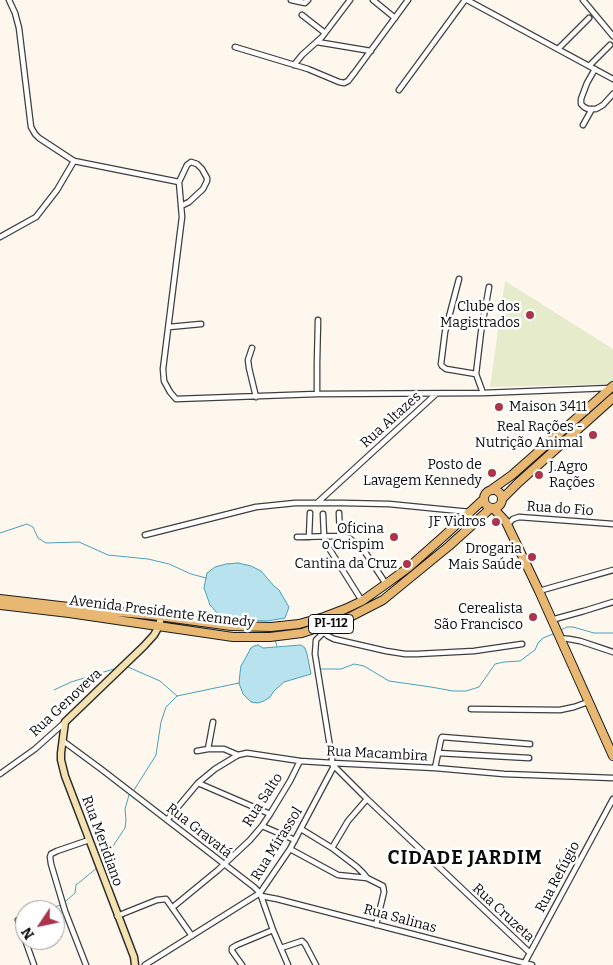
<!DOCTYPE html>
<meta charset="utf-8">
<style>
body{margin:0}
#map{position:relative;width:613px;height:965px;overflow:hidden;background:#fdf7ed;font-family:Bitter,serif}
canvas{display:block}
.north{position:absolute;left:15px;top:900px;width:50px;height:50px;box-sizing:border-box;background:#fff;border:1px solid #9e9e9e;border-radius:50%;rotate:236deg;font-size:14px;font-weight:700;line-height:20px;text-align:center;color:#0c0c0c}
.north::after{content:'';display:block;margin:auto;width:18px;height:22px;background:#aa354d;clip-path:polygon(50% 0,100% 100%,50% 72%,0 100%)}
</style>
<div id="map">
<canvas width="613" height="965"></canvas>
<div class="north">N</div>
</div>
<script>
const ctx = document.querySelector('canvas').getContext('2d');
ctx.lineJoin = 'round';
function fillPath(path, color) { ctx.fillStyle = color; ctx.fill(path, 'evenodd'); }
const shape = rows => new Path2D(rows.map(r => 'M' + r).join(''));
function trace(path, color, width, dash) { ctx.strokeStyle = color; ctx.lineWidth = width; ctx.lineCap = dash ? 'butt' : 'round'; ctx.setLineDash(dash || []); ctx.stroke(path); }
function write(font, color, halo, rows, align = 'center') {
  ctx.font = font + ' Bitter,serif'; ctx.lineWidth = 5; ctx.setLineDash([]); ctx.textBaseline = 'middle'; ctx.strokeStyle = halo; ctx.fillStyle = color; for (const [text, x, y, turn = 0] of rows) {
    ctx.save(); ctx.translate(x, y); ctx.rotate((+turn || 0) * Math.PI / 180); ctx.textAlign = isNaN(turn) ? turn : align; if (halo) ctx.strokeText(text, 0, 0); ctx.fillText(text, 0, 0); ctx.restore();
  }
}
fillPath(shape([
 [505,281,613,349,613,381,610,384,490,387]
]), '#e5ebcb');
const water = shape([
 [238,563,251,566,261,571,274,586,279,590,289,607,285,618,267,621,245,620,228,618,218,614,210,605,204,588,207,573,215,567,226,564,238,563],
 [258,645,263,648,301,645,305,648,307,654,311,674,284,682,274,691,270,697,264,701,258,703,251,702,243,694,239,683,240,673,241,666,251,648,254,646,258,645]
]);
fillPath(water, '#b8e2ee');
trace(water, '#48a0bc', 1);
trace(shape([
 [0,533,27,524,33,527,38,538,46,543,79,542,108,555,148,559,169,564,191,574,206,578],
 [561,630,567,627,573,627,594,633,613,633],
 [275,640,277,646],
 [125,667,128,667,160,681,177,696],
 [321,669,341,669,354,664,364,666,389,681,431,687,453,691,466,691,479,687,495,664,504,662,520,661,535,650,538,643,543,638,553,634],
 [54,690,71,682,117,668],
 [134,790,156,755,161,722,166,707,177,696,239,683],
 [101,864,125,828,126,820,125,809,129,795],
 [66,901,75,893,76,885,97,868],
 [43,910,45,908,54,907,61,905]
]), '#48a0bc', 1);
const street = shape([
 [9,0,15,13,19,28,31,127,35,134,39,138,74,161,179,182,182,217,163,369,164,381,170,392,176,399,317,394,483,393,610,388],
 [291,0,305,3,308,0],
 [373,0,395,18],
 [467,0,613,79],
 [583,0,613,36],
 [302,15,325,33],
 [317,42,371,51],
 [235,47,308,69,339,82,344,83,348,81,355,72,408,0],
 [558,49,589,18],
 [294,65,302,55,322,37,350,0],
 [589,66,610,45],
 [595,69,587,83,581,99,581,104,584,107,588,109,596,109,603,105,613,94],
 [399,90,465,0],
 [583,125,592,109],
 [179,182,187,165,191,162,197,164,202,169,207,178,207,181,203,189,189,202,181,206],
 [0,237,36,217,57,190,74,161],
 [459,279,445,332,441,364,442,366,446,369,476,374],
 [169,327,201,324],
 [252,348,248,360,249,368,256,397],
 [483,393,476,374,481,332,489,287],
 [317,394,317,363,318,320],
 [317,503,436,394],
 [339,513,340,536],
 [323,514,324,536,325,542,362,601],
 [507,525,513,519,519,517,613,524],
 [145,535,256,507,295,503,343,503,389,504,470,512],
 [297,537,340,536,349,538,365,552,386,584],
 [309,537,310,513],
 [539,591,613,570],
 [551,620,584,611,613,602],
 [319,628,328,636,334,639,386,651,405,654,417,654,474,651,522,644],
 [324,632,316,640,315,654,332,759,332,763],
 [559,638,569,639,580,641,613,652],
 [471,709,560,710,574,707,588,702],
 [63,741,101,769,254,887,260,893,273,930,288,965],
 [208,749,213,722],
 [197,751,208,749,224,749,238,755],
 [438,753,529,758],
 [332,764,367,799,530,953],
 [435,768,441,739,442,737,530,744],
 [0,774,35,749,64,723],
 [198,783,270,814],
 [167,820,198,783,215,769,238,755,247,753,300,761,332,763,435,768,504,774,613,778],
 [262,826,295,840],
 [301,829,332,848,357,867,363,873,367,878],
 [332,848,348,821,367,799],
 [290,849,338,875,367,878,383,886,384,892,376,925],
 [261,896,277,899,532,965],
 [173,907,218,870,250,840,262,826,270,814,290,781,300,761],
 [117,916,157,900,166,899,192,936],
 [18,920,34,965],
 [281,948,302,941,305,944,316,965],
 [524,964,613,799],
 [86,965,65,911,51,864,50,857,51,854,57,851,89,840],
 [145,965,260,893,290,849,334,766],
 [242,965,232,951,232,948,237,945,273,930]
]);
const secondary = shape([
 [135,965,134,957,65,776,61,760,61,753,65,722,144,646,154,635,159,626,161,617]
]);
const primary = shape([
 '484 499a9 9 0 1 1 18 0a9 9 0 1 1-18 0Z',
 [491,490,512,475,613,386],
 [503,498,518,483,613,398],
 [494,509,506,522,539,591,613,756],
 [0,599,86,609,151,615,231,626,271,627,299,624,324,617,345,609,362,601,386,584,409,567,444,536,484,499],
 [0,605,69,613,233,637,270,637,302,633,350,617,383,600,449,546,491,508]
]);
trace(street, '#3f3f3f', 7);
trace(secondary, '#2e2e2e', 9);
trace(primary, '#1d1d1d', 10);
trace(street, '#fff', 4.5);
trace(secondary, '#f5e2b0', 6);
trace(primary, '#e8b872', 8);
for (const [x, y, r, color] of [
 [530,315,5,"#aa354d"],
 [499,407,5,"#aa354d"],
 [593,435,5,"#aa354d"],
 [492,473,5,"#aa354d"],
 [539,475,5,"#aa354d"],
 [496,522,5,"#aa354d"],
 [394,537,5,"#aa354d"],
 [532,557,5,"#aa354d"],
 [407,564,5,"#aa354d"],
 [533,617,5,"#aa354d"]
]) { const dot = new Path2D(); dot.arc(x, y, r, 0, 2 * Math.PI); ctx.fillStyle = color; ctx.fill(dot); trace(dot, '#fff', 2); }
for (const [x, y, w] of [
 [331,624,45]
]) { const box = new Path2D(); box.roundRect(x - w / 2, y - 9.5, w, 19, 4); ctx.fillStyle = '#fff'; ctx.fill(box); trace(box, '#0c0c0c', 1); }
write('bold 12px', '#0c0c0c', null, [
 ["PI-112",331,624]
]);
write('14px', '#0c0c0c', '#fff', [
 ["Clube dos",520,307],
 ["Magistrados",520,323],
 ["Maison 3411",509,407,"left"],
 ["Real Rações -",583,427],
 ["Nutrição Animal",583,443],
 ["Posto de",482,465],
 ["Lavagem Kennedy",482,481],
 ["J.Agro",549,467,"left"],
 ["Rações",549,483,"left"],
 ["JF Vidros",486,522],
 ["Oficina",384,529],
 ["o Crispim",384,545],
 ["Drogaria",522,549],
 ["Mais Saúde",522,565],
 ["Cantina da Cruz",397,564],
 ["Cerealista",523,609],
 ["São Francisco",523,625]
], 'right');
write('14px', '#0c0c0c', '#fff', [
 ["Rua Altazes",391,420,-42],
 ["Rua do Fio",560,509,4],
 ["Avenida Presidente Kennedy",162,612,7],
 ["Rua Genoveva",66,703,-43],
 ["Rua Macambira",377,754,3],
 ["Rua Salto",263,800,-57],
 ["Rua Gravatá",199,831,38],
 ["Rua Meridiano",102,841,70],
 ["Rua Mirassol",277,844,-58],
 ["Rua Refúgio",558,877,-62],
 ["Rua Cruzeta",503,913,43],
 ["Rua Salinas",400,919,15]
]);
ctx.letterSpacing = '1px';
write('bold 19px', '#0c0c0c', '#fff', [
 ["CIDADE JARDIM",465,859]
]);
ctx.letterSpacing = '0px';
</script>
